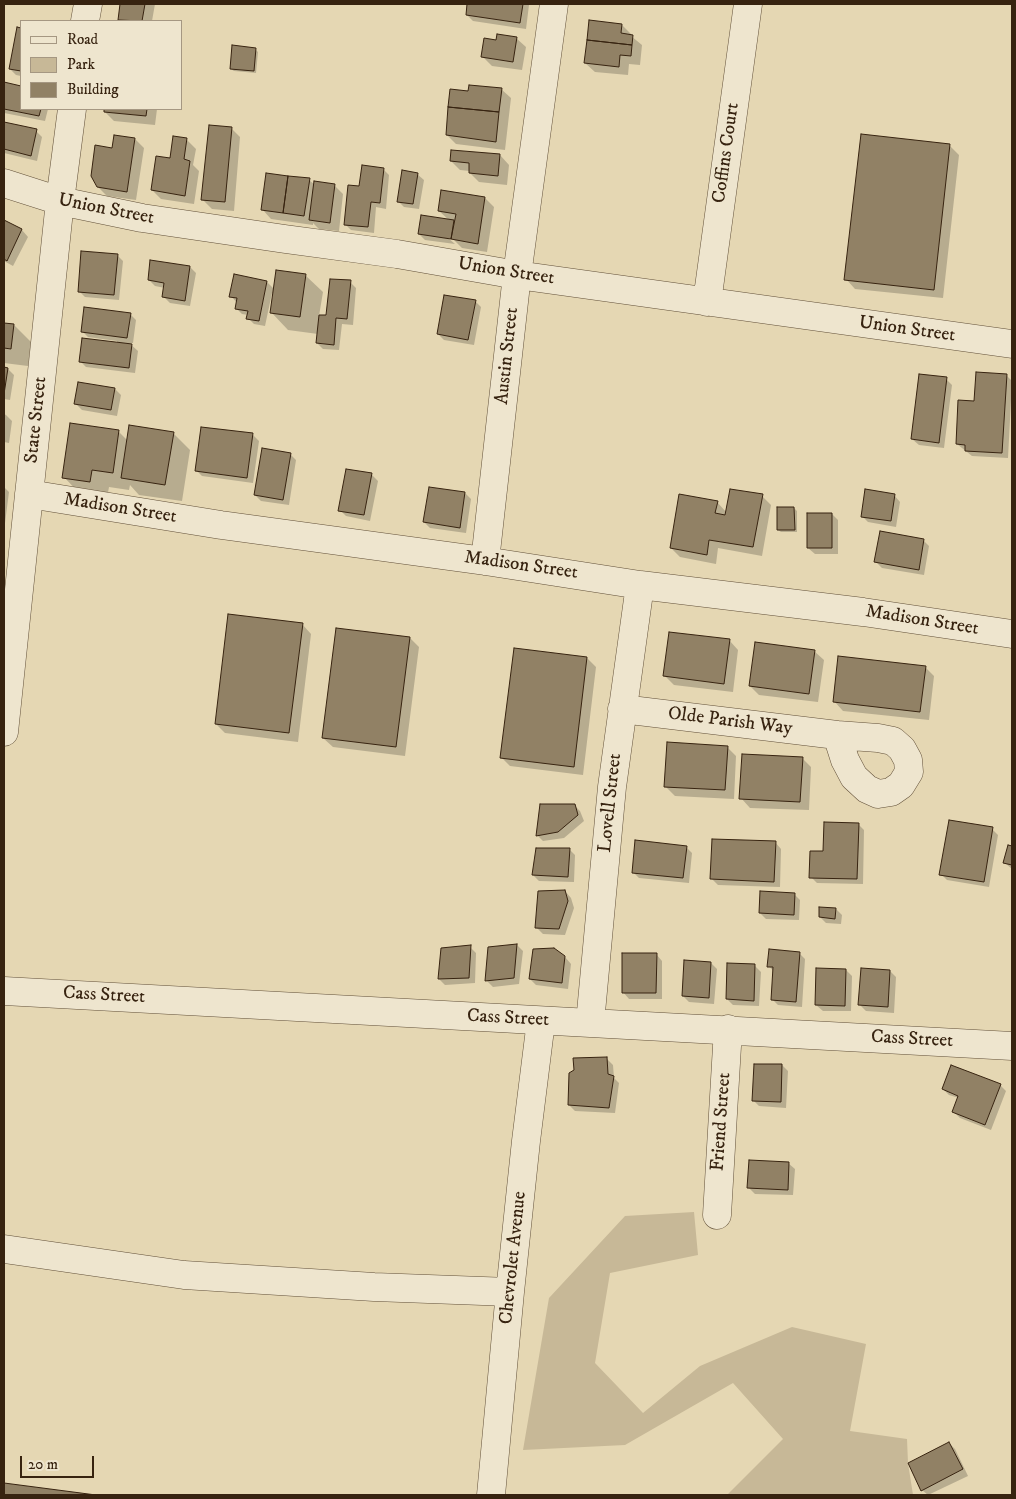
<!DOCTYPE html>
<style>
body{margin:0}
#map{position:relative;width:1016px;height:1499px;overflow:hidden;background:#e5d7b3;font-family:"IM FELL DW Pica",serif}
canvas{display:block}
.frame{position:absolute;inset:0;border:5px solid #372310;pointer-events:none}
.legend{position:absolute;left:20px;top:20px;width:162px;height:90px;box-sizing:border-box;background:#eee5ce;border:1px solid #a59782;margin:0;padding:6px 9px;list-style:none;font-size:15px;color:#372310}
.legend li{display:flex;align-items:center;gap:10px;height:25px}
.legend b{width:25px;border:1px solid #a59782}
.scale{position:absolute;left:20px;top:1456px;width:74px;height:22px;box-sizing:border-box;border:2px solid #372310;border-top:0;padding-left:6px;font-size:15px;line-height:18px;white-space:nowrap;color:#372310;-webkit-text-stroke:4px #eee5ce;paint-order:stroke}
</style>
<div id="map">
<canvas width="1016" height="1499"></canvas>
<div class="frame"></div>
<ul class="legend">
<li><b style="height:6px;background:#eee5ce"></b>Road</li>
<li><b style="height:14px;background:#c7b897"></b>Park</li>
<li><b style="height:14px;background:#918165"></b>Building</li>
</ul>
<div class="scale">20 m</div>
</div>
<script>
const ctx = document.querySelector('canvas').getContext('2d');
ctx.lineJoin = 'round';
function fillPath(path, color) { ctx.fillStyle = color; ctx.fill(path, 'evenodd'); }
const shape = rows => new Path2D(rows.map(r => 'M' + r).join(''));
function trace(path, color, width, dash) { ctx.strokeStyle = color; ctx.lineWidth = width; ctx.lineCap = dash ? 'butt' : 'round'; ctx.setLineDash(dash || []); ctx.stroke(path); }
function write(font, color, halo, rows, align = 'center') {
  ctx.font = font + ' "IM FELL DW Pica",serif'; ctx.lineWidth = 4; ctx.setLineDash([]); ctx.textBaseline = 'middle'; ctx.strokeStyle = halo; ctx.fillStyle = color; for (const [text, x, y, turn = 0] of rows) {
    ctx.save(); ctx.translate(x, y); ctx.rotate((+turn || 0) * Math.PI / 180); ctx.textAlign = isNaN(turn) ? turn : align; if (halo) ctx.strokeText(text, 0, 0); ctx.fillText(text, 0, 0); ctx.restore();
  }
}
fillPath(shape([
 [694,1212,698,1255,610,1273,595,1363,643,1413,700,1366,792,1327,866,1344,850,1431,907,1439,908,1463,913,1495,727,1495,783,1439,733,1383,625,1445,523,1450,549,1298,625,1216]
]), '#c7b897');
fillPath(shape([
 [121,4,155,4,152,21,122,21,119,19],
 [469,4,528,4,529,5,526,29,473,21,467,15],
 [622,25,631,34,631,36,642,45,640,65,629,64,628,75,595,72,585,63],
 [18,28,21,29,21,76,16,75,10,69],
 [516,38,526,47,522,70,492,66,482,56,497,42],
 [255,49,258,52,256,73,234,71,231,69],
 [4,84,21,87,21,109,48,109,45,121,4,113],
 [501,89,511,98,505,150,456,144,447,135,469,92],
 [105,109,157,109,155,125,114,121,105,112],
 [4,123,36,131,42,137,37,161,4,153],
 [231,128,240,137,234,211,212,209,203,200],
 [862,136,950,146,959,155,943,298,855,289,846,279],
 [135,139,144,148,136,200,107,196,98,187,113,149],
 [187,140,196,149,193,165,199,171,194,204,161,199,152,190,171,159],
 [500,155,509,165,507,185,479,182,470,173,470,171,460,170,451,161],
 [383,169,389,175,386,209,376,207,374,233,351,230,345,224,360,187],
 [417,174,424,180,419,209,404,207,398,201],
 [309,180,315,185,334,185,343,194,339,231,319,229,313,223,313,225,271,219,262,209],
 [485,198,494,207,487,252,462,248,452,238,448,238,455,244,425,240,419,234,449,220,439,211],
 [4,222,22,230,28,237,13,266,4,261],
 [117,255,123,261,119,300,85,297,79,291],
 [190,267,196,273,190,306,170,303,164,297,165,288,155,286,149,280],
 [305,275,323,292,319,316,328,317,350,282,356,288,353,325,342,324,339,350,323,349,317,343,318,334,288,330,271,312,274,293,272,293,265,326,254,324,248,318,248,315,242,314,236,308,237,303,231,296,267,282,274,289],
 [475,301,481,307,474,345,444,340,438,334],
 [130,314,136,320,133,343,129,343,138,351,135,373,86,367,80,361,117,344,117,341,88,337,82,331],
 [4,324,14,325,31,342,28,366,4,363],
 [4,368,8,369,14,375,10,400,4,399],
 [977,374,1007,376,1012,381,1008,458,972,456,957,444,976,402],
 [946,379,952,385,944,448,919,445,912,439],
 [115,389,121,395,117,416,82,410,76,404],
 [4,414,6,415,12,421,9,443,4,442],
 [118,431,128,441,173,433,190,450,182,501,139,495,130,485,129,490,109,487,107,498,81,495,64,477],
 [253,435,259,441,253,483,202,476,196,470],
 [290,454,296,460,289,505,261,501,255,495],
 [372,475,378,481,370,521,346,516,340,510],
 [4,487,9,492,4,531],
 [465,493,471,499,466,533,430,528,424,522],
 [894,495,900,502,896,527,868,522,862,516],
 [762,496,771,505,762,556,718,548,716,564,680,557,671,548,717,502,727,513],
 [794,508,797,511,797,532,781,532,778,530],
 [832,514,838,520,838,554,815,554,808,548],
 [923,540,929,546,924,575,882,568,876,562],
 [302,624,311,634,298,742,225,733,216,724],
 [410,638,419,647,405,756,333,747,323,738],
 [729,640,738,650,733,692,674,685,665,676],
 [814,651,824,660,818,702,759,695,750,686],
 [587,658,596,667,583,775,510,766,501,757],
 [925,667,934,676,929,720,843,711,834,701],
 [727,747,736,756,734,799,675,796,666,787],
 [802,758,811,767,809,810,750,808,741,798],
 [574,805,580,811,584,821,564,838,543,841,537,835],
 [858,824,864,830,863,884,817,883,811,877,824,853],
 [992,829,998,835,989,887,947,880,941,874],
 [775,842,781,849,780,887,718,885,712,879],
 [1009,846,1012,847,1012,869,1005,863],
 [686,847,692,853,689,883,639,878,633,872],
 [569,849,575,855,574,882,539,881,533,875],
 [565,891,571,898,574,908,565,935,543,934,536,927],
 [794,894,800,900,799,920,766,919,760,913],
 [836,909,842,915,841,924,826,923,820,917],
 [517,945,523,951,519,984,493,987,487,981,489,948],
 [470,947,476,953,475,983,445,985,439,979,442,949],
 [799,953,805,959,802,1007,778,1005,772,999,774,972,769,966],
 [656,954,662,961,662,999,629,999,623,992],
 [565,957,571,964,568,989,536,985,530,979],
 [711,963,717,969,714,1004,689,1002,683,996],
 [755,966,761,972,759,1006,733,1005,727,999],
 [846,970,852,976,851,1011,823,1011,816,1005],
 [890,971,896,977,894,1013,866,1011,860,1005],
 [607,1059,613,1065,614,1078,619,1083,615,1113,575,1111,569,1105],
 [782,1065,788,1071,786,1108,759,1106,753,1100],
 [1000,1085,1006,1091,991,1130,960,1118,954,1112,959,1098,949,1095,943,1089],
 [788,1163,795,1169,793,1195,755,1194,749,1188],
 [949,1443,955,1449,968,1476,928,1495,922,1490],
 [4,1485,86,1495,4,1495]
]), '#0003');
const building = shape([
 [120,4,145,4,142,21,118,20,120,4],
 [467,4,523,4,520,23,466,15,467,4],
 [589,20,622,24,621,33,633,35,632,45,587,40,589,20],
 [17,27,21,28,21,71,9,69,17,27],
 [497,34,517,37,513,62,481,57,484,38,496,40,497,34],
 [587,40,632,45,631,56,620,55,619,67,584,63,587,40],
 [232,45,256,48,254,71,230,69,232,45],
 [4,82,21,86,21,109,41,109,39,116,4,109,4,82],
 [469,85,502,88,499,112,448,107,450,89,468,91,469,85],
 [448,107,499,112,496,142,446,135,448,107],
 [104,109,147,109,146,116,104,112,104,109],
 [4,122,37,129,31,156,4,149,4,122],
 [209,125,232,127,225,202,201,200,209,125],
 [861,134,950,144,934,290,844,280,861,134],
 [114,135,135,138,127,192,97,187,91,176,95,145,112,148,114,135],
 [173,136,187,138,184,159,190,161,185,196,151,190,156,156,170,158,173,136],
 [451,150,500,154,498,176,469,173,469,163,450,161,451,150],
 [362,165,384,168,380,203,371,202,368,227,344,225,348,185,359,186,362,165],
 [402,170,418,173,413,204,397,202,402,170],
 [266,173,288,176,283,213,261,210,266,173],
 [288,176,310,178,304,216,283,213,288,176],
 [314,181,335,184,330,223,309,220,314,181],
 [441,190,485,197,478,244,451,239,456,214,438,211,441,190],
 [421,215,454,220,451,239,418,234,421,215],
 [4,220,22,229,7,261,4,259,4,220],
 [81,251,118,254,114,295,78,292,81,251],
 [150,260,190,266,185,301,162,297,164,283,148,280,150,260],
 [276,270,306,274,300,317,270,313,276,270],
 [234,274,267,281,259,321,246,319,248,311,235,309,237,298,229,297,234,274],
 [330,279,351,280,347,319,336,318,334,345,316,343,319,315,326,315,330,279],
 [444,295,476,300,468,340,437,334,444,295],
 [84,307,131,313,127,338,81,332,84,307],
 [4,323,14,324,11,349,4,348,4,323],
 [82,338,132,344,129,368,79,362,82,338],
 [4,367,8,368,4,394,4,367],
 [976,372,1007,374,1002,453,965,451,965,445,956,444,958,400,974,401,976,372],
 [919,374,947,377,939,443,911,439,919,374],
 [78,382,115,388,111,410,74,404,78,382],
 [70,423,119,430,113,473,92,470,90,482,62,478,70,423],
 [129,425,174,432,165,485,121,478,129,425],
 [201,427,253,433,247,478,195,471,201,427],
 [262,448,291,453,283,500,254,495,262,448],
 [346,469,372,473,364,515,338,511,346,469],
 [429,487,465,492,460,528,423,522,429,487],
 [730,489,763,494,753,547,709,540,707,555,670,548,679,494,718,501,715,513,725,515,730,489],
 [865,489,895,494,891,521,861,517,865,489],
 [777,507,794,507,795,530,777,530,777,507],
 [807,513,832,513,832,548,807,548,807,513],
 [880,531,924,539,919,570,874,562,880,531],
 [228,614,303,623,289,733,215,724,228,614],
 [336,628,410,637,396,747,322,738,336,628],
 [669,632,730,639,724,684,663,676,669,632],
 [755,642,815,650,809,694,749,686,755,642],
 [514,648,587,657,574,767,500,758,514,648],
 [838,656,926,666,920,712,833,702,838,656],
 [667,742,728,746,725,790,664,787,667,742],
 [742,754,803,757,800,802,739,799,742,754],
 [540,804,575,804,578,815,558,832,536,836,540,804],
 [949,820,993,827,984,882,939,875,949,820],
 [824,822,859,823,857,879,809,878,810,851,823,851,824,822],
 [712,839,776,841,774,882,710,879,712,839],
 [635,840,687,846,683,878,632,873,635,840],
 [1008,845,1012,846,1012,865,1003,863,1008,845],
 [536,848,570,848,568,877,532,875,536,848],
 [565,890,568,901,559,929,535,928,538,891,565,890],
 [760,891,795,893,794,915,759,913,760,891],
 [819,907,836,908,835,919,819,917,819,907],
 [517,944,514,978,485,981,488,947,517,944],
 [471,945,469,978,438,979,441,948,471,945],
 [554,948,565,956,562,983,529,979,533,949,554,948],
 [769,949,800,952,796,1002,771,1000,773,967,767,967,769,949],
 [622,953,657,953,656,993,622,993,622,953],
 [684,960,711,962,709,998,682,996,684,960],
 [727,963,755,964,754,1001,726,999,727,963],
 [816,968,846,969,845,1006,815,1005,816,968],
 [861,968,890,970,888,1007,858,1005,861,968],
 [607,1057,608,1074,614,1076,609,1108,568,1105,569,1073,574,1070,573,1058,607,1057],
 [754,1064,782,1064,781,1102,752,1101,754,1064],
 [951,1065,1001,1084,985,1125,952,1112,958,1096,942,1089,951,1065],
 [749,1160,789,1162,788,1190,747,1188,749,1160],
 [949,1442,963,1469,921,1491,908,1463,949,1442],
 [4,1483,96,1495,4,1495,4,1483]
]);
fillPath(building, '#918165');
trace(building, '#372310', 1);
const minor = shape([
 [85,21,88,4],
 [4,183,60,201,142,218,285,239,397,254,517,275,1012,344],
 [707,302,748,4],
 [29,494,221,525,485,561,640,585,863,612,1012,634],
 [485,561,517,275,554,4],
 [622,709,837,735,845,760,854,777,867,789,878,794,891,792,901,785,909,772,908,760,902,749,893,741,878,738,837,735],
 [4,732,60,201,72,109],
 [4,991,1012,1046],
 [590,1023,612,787,640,585],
 [717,1215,728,1029],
 [4,1249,184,1275,374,1287,510,1292],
 [491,1495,510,1292,526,1141,541,1021]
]);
trace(minor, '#625039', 29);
trace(minor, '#eee5ce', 28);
write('19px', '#372310', '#eee5ce', [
 ["Coffins Court",727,153,-82],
 ["Union Street",106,210,11],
 ["Union Street",506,272,9],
 ["Union Street",907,330,8],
 ["Austin Street",508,356,-84],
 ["State Street",37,420,-84],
 ["Madison Street",120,509,9],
 ["Madison Street",521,566,8],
 ["Madison Street",922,621,9],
 ["Olde Parish Way",730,722,7],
 ["Lovell Street",611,803,-84],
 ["Cass Street",104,996,3],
 ["Cass Street",508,1019,3],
 ["Cass Street",912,1040,3],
 ["Friend Street",722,1122,-86],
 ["Chevrolet Avenue",514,1258,-84]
]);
</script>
